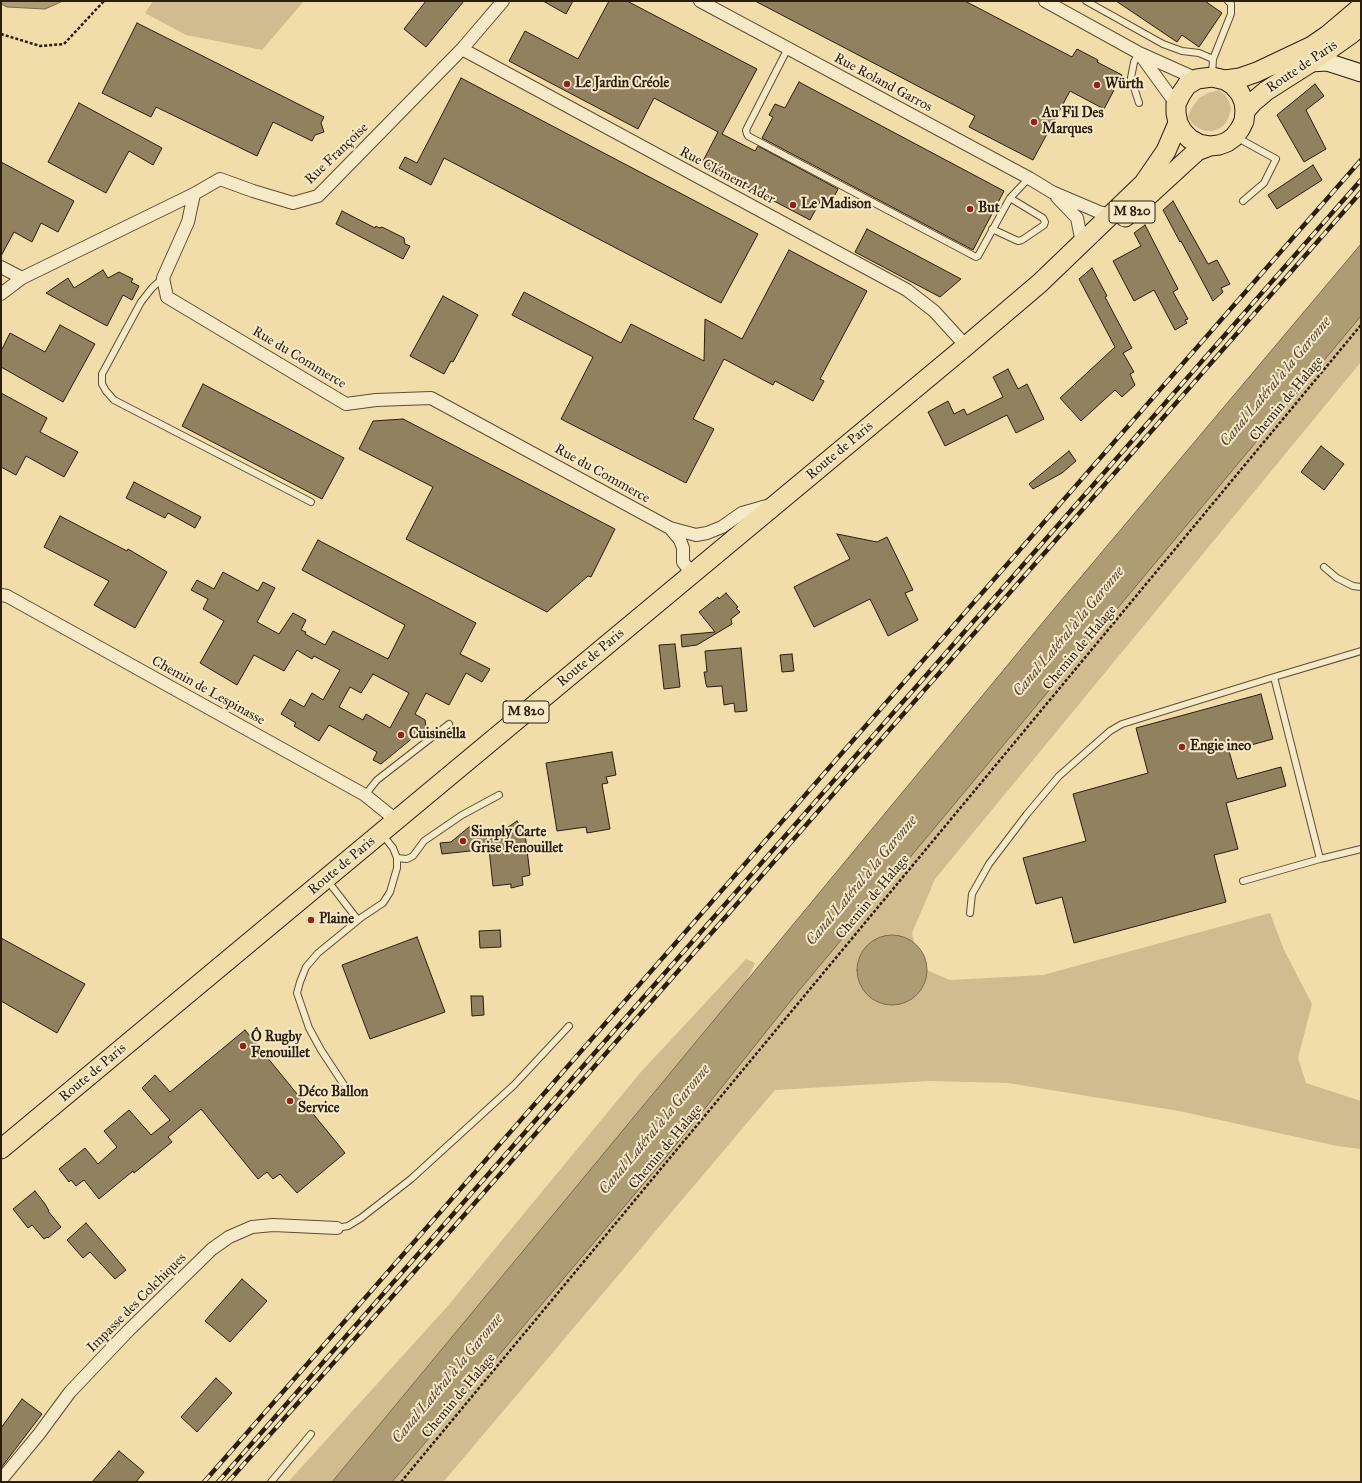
<!DOCTYPE html>
<meta charset="utf-8">
<style>
body{margin:0}
#map{position:relative;width:1362px;height:1483px;overflow:hidden;background:#f1ddaa;font-family:"IM FELL Great Primer",serif}
canvas{display:block}
.frame{position:absolute;inset:0;border:2px solid #2c1d0e;pointer-events:none}
</style>
<div id="map">
<canvas width="1362" height="1483"></canvas>
<div class="frame"></div>
</div>
<script>
const ctx = document.querySelector('canvas').getContext('2d');
ctx.lineJoin = 'round';
function fillPath(path, color) { ctx.fillStyle = color; ctx.fill(path, 'evenodd'); }
const shape = rows => new Path2D(rows.map(r => 'M' + r).join(''));
function trace(path, color, width, dash) { ctx.strokeStyle = color; ctx.lineWidth = width; ctx.lineCap = dash ? 'butt' : 'round'; ctx.setLineDash(dash || []); ctx.stroke(path); }
function write(font, color, halo, rows, align = 'center') {
  ctx.font = font + ' "IM FELL Great Primer",serif'; ctx.lineWidth = 4; ctx.setLineDash([]); ctx.textBaseline = 'middle'; ctx.strokeStyle = halo; ctx.fillStyle = color; for (const [text, x, y, turn = 0] of rows) {
    ctx.save(); ctx.translate(x, y); ctx.rotate((+turn || 0) * Math.PI / 180); ctx.textAlign = isNaN(turn) ? turn : align; if (halo) ctx.strokeText(text, 0, 0); ctx.fillText(text, 0, 0); ctx.restore();
  }
}
fillPath(shape([
 [153,1,304,1,262,50,186,35,145,13],
 [1219,90,1225,95,1229,101,1231,109,1229,116,1226,123,1220,128,1213,131,1205,131,1198,128,1192,123,1188,117,1191,109,1199,98,1208,93],
 [1361,316,1361,362,935,879,912,933,920,967,950,980,1043,975,1270,913,1284,950,1312,1004,1298,1058,1306,1083,1361,1101,1361,1149,1337,1146,1179,1111,1008,1083,929,1081,775,1090,444,1481,445,1482,392,1482,667,1156,797,993],
 [746,959,755,963,745,984,332,1482,288,1482,446,1308,640,1073]
]), '#d0bc8f');
const water = shape([
 [1,1,63,1,45,9,7,7,1,4,1,1],
 [1361,244,1361,316,797,993,667,1156,392,1482,332,1482,1054,609,1361,244],
 '857 970a35 35 0 1 1 70 0a35 35 0 1 1-70 0Z'
]);
fillPath(water, '#ae9c75');
trace(water, '#7a694c', 1);
const building = shape([
 [426,1,464,1,426,47,404,29,426,1],
 [543,1,573,1,566,14,543,1],
 [609,1,627,1,757,69,722,134,755,151,758,146,838,189,831,203,822,198,810,220,702,163,718,132,654,98,638,129,509,61,525,31,578,59,609,1],
 [755,1,965,1,1072,57,1077,49,1098,60,1097,62,1122,75,1104,109,1070,91,1033,160,969,127,975,116,755,1],
 [1116,1,1205,1,1222,13,1199,47,1182,35,1177,42,1116,1],
 [137,23,324,117,321,123,324,132,315,135,312,141,273,122,257,156,156,107,151,117,102,93,137,23],
 [461,78,758,234,721,303,444,158,431,185,399,168,405,157,417,163,461,78],
 [799,82,1004,191,973,250,762,138,773,117,769,115,775,104,785,108,799,82],
 [1315,84,1324,96,1306,110,1326,149,1304,162,1277,115,1315,84],
 [79,103,162,148,153,165,129,151,106,193,48,162,79,103],
 [1,162,74,201,58,232,41,223,32,242,14,232,1,256,1,162],
 [1313,165,1322,180,1277,209,1268,195,1313,165],
 [1173,201,1208,264,1217,260,1230,284,1221,288,1223,292,1213,301,1181,241,1180,242,1163,210,1173,201],
 [342,211,375,228,376,226,379,228,382,227,404,238,405,244,410,246,403,259,336,224,342,211],
 [1145,225,1178,289,1173,292,1188,319,1185,320,1187,323,1175,330,1154,290,1134,301,1113,261,1141,246,1134,233,1145,225],
 [867,229,961,279,940,297,855,252,867,229],
 [789,250,867,291,820,379,824,381,813,401,775,381,773,385,724,359,693,419,714,429,686,483,561,419,593,357,512,315,524,292,621,343,631,324,704,361,705,319,742,339,789,250],
 [1092,268,1107,296,1105,297,1132,348,1123,353,1134,372,1130,374,1135,385,1122,397,1115,390,1081,421,1060,398,1115,347,1079,279,1092,268],
 [103,270,108,278,119,272,133,279,131,282,139,286,132,300,123,295,107,326,46,293,68,278,74,288,103,270],
 [443,296,478,315,453,362,451,361,444,374,410,356,443,296],
 [60,325,95,344,63,402,1,367,1,351,10,333,45,352,60,325],
 [1008,369,1018,389,1027,384,1044,419,1016,433,1007,415,945,446,928,412,948,401,954,414,964,409,967,415,1003,397,993,377,1008,369],
 [203,384,344,458,322,499,182,426,203,384],
 [1,393,47,418,40,432,78,452,64,477,26,456,16,475,1,467,1,393],
 [403,419,615,529,591,577,588,576,547,612,406,539,433,487,359,449,373,421,403,419],
 [1321,446,1344,464,1324,490,1301,472,1321,446],
 [1069,451,1076,461,1062,473,1033,489,1029,484,1069,451],
 [134,482,201,517,195,528,168,513,165,518,126,498,134,482],
 [60,516,127,551,128,549,167,572,135,628,94,605,109,581,44,547,60,516],
 [837,534,877,542,887,537,913,590,905,593,918,620,888,636,870,599,814,627,794,587,850,559,837,534],
 [318,540,476,623,460,654,490,669,482,682,466,673,449,705,426,693,415,714,425,720,426,727,381,764,373,760,377,752,329,725,319,741,294,726,296,723,281,714,290,699,304,707,312,693,323,700,340,670,314,656,312,659,297,650,284,671,254,655,237,685,200,663,224,621,203,609,208,599,191,590,197,580,214,589,223,572,258,591,263,582,275,588,257,622,279,634,293,613,306,620,301,630,306,632,305,634,325,645,333,631,388,659,405,625,302,570,318,540],
 [373,674,409,693,390,728,366,714,363,720,339,707,350,687,361,693,373,674],
 [726,593,738,607,736,608,740,612,731,619,732,624,697,645,682,647,681,635,715,632,699,612,718,597,719,599,726,593],
 [675,644,680,687,664,689,659,645,675,644],
 [741,648,747,711,735,712,734,703,724,705,722,686,707,687,706,684,704,672,707,672,705,651,741,648],
 [792,654,794,671,782,672,780,655,792,654],
 [1261,694,1273,739,1229,751,1237,779,1281,767,1286,786,1226,803,1238,849,1214,855,1226,902,1074,943,1062,897,1036,904,1023,858,1086,841,1073,794,1148,773,1136,728,1261,694],
 [612,752,616,775,606,777,608,783,602,784,610,829,587,833,586,827,557,831,546,763,612,752],
 [517,821,525,833,530,875,522,877,523,885,511,888,511,884,493,886,489,849,442,854,440,843,451,842,469,827,477,824,488,841,517,821],
 [500,930,501,947,480,948,479,931,500,930],
 [417,937,445,1012,370,1039,342,965,417,937],
 [1,938,85,984,57,1033,1,1001,1,938],
 [471,996,483,996,484,1015,472,1016,471,996],
 [245,1030,345,1153,297,1193,280,1174,273,1179,267,1172,258,1179,201,1109,168,1137,172,1142,134,1173,133,1171,99,1199,84,1180,76,1186,71,1180,69,1182,59,1169,85,1148,98,1164,117,1147,104,1131,129,1110,151,1135,170,1120,142,1088,155,1075,170,1092,245,1030],
 [35,1191,45,1204,49,1211,48,1211,61,1227,48,1238,47,1237,44,1239,32,1225,28,1228,13,1209,35,1191],
 [86,1223,126,1270,115,1279,90,1252,83,1258,67,1240,86,1223],
 [242,1279,267,1301,230,1342,205,1321,242,1279],
 [216,1378,232,1393,197,1432,181,1417,216,1378],
 [22,1399,42,1414,1,1468,1,1428,22,1399],
 [119,1451,144,1472,136,1482,92,1482,119,1451]
]);
fillPath(building, '#92815f');
trace(building, '#2c1d0e', 1);
const service = shape([
 [1086,1,1163,44,1182,51,1199,53,1213,59],
 [788,48,746,130,747,134,748,136,976,257,978,256,1010,198,1029,178],
 [1212,75,1213,59,1231,14,1231,4,1228,1],
 [1139,103,1131,78,1134,62,1139,53],
 [1236,137,1276,159,1264,183,1243,201],
 [992,229,1018,241,1022,240,1044,225,1045,222,1043,218,1010,198],
 [163,278,152,288,141,302,102,374,102,384,106,391,114,400,311,502],
 [1324,567,1337,578,1353,586,1361,587],
 [365,795,377,780,449,724],
 [397,858,407,859,413,856,424,841,462,815,499,795],
 [1320,859,1361,849],
 [327,880,358,920],
 [1243,881,1320,859,1274,677,1361,651],
 [970,913,972,894,989,864,1027,814,1059,776,1110,731,1122,724,1274,677],
 [344,1085,321,1050,309,1028,297,993,300,982,306,967,318,953,362,917,383,903,390,892,397,868,397,858,393,848,382,834],
 [337,1228,348,1226,361,1218,411,1179,514,1085,569,1026],
 [271,1482,311,1434]
]);
const minor = shape([
 [700,1,1029,178,1052,192,1099,212,1112,215],
 [1045,1,1139,53],
 [462,49,907,290,934,311,966,346],
 [1176,104,1139,53,1197,79],
 [194,194,188,222,163,278,167,297,346,404,376,400,431,398,670,528],
 [1057,197,1077,218,1082,243],
 [1,267,22,278],
 [1,294,22,278,194,194,220,179,253,191,293,203,318,196,462,49,503,1],
 [692,574,683,562,683,548,680,540,670,528,696,535,707,533,722,527,742,513,770,505],
 [1,595,7,596,365,795,396,820],
 [1,1480,39,1434,70,1392,128,1331,212,1249,229,1237,252,1227,273,1225,337,1228]
]);
const secondary = shape([
 [1310,63,1327,62,1361,73]
]);
const primary = shape([
 [1225,80,1240,78,1257,72,1312,46,1328,35,1361,7],
 [1245,111,1253,102,1266,91,1310,63,1351,34,1361,25],
 [1125,217,1197,151,1210,146,1219,145,1227,142,1234,137,1240,129,1244,121,1245,111,1244,102,1240,93,1233,85,1225,80,1212,77,1197,79,1187,85,1181,94,1176,104,1176,113,1178,123,1183,132,1190,139,1199,144,1210,146],
 [1,1149,966,346,1040,283,1144,183,1166,151,1178,123]
]);
trace(service, '#5d4d35', 8);
trace(minor, '#5d4d35', 14);
trace(secondary, '#2c1d0e', 19);
trace(primary, '#2c1d0e', 21);
trace(shape([
 [1,34,40,46,64,44,104,1],
 [401,1482,1361,325]
]), '#2c1d0e', 2.5, [3, 2]);
trace(service, '#f6e9c8', 6);
trace(minor, '#f6e9c8', 12);
trace(secondary, '#f6e9c8', 17);
trace(primary, '#f1ddaa', 19);
const rail = shape([
 [204,1482,1361,160],
 [218,1482,1361,180],
 [228,1482,445,1237,1361,192]
]);
trace(rail, '#2c1d0e', 4.5);
trace(rail, '#f6e9c8', 3, [9]);
for (const [x, y, r, color] of [
 [567,84,4,"#8f2418"],
 [1097,85,4,"#8f2418"],
 [1034,122,4,"#8f2418"],
 [793,205,4,"#8f2418"],
 [970,209,4,"#8f2418"],
 [401,735,4,"#8f2418"],
 [1182,747,4,"#8f2418"],
 [463,841,4,"#8f2418"],
 [311,920,4,"#8f2418"],
 [243,1046,4,"#8f2418"],
 [290,1101,4,"#8f2418"]
]) { const dot = new Path2D(); dot.arc(x, y, r, 0, 2 * Math.PI); ctx.fillStyle = color; ctx.fill(dot); trace(dot, '#f6e9c8', 1.5); }
for (const [x, y, w] of [
 [1132,212,46],
 [526,712,46]
]) { const box = new Path2D(); box.roundRect(x - w / 2, y - 11, w, 22, 3); ctx.fillStyle = '#f6e9c8'; ctx.fill(box); trace(box, '#2c1d0e', 1); }
write('bold 13px', '#2c1d0e', null, [
 ["M 820",1132,212],
 ["M 820",526,712]
]);
write('14px', '#2c1d0e', '#f6e9c8', [
 ["Route de Paris",1302,67,-34],
 ["Rue Roland Garros",883,83,28],
 ["Rue Françoise",337,154,-44],
 ["Rue Clément Ader",727,176,28],
 ["Rue du Commerce",299,358,31],
 ["Chemin de Halage",1287,399,-50],
 ["Route de Paris",840,451,-40],
 ["Rue du Commerce",602,474,29],
 ["Chemin de Halage",1080,648,-50],
 ["Route de Paris",591,658,-40],
 ["Chemin de Lespinasse",208,691,29],
 ["Route de Paris",342,866,-40],
 ["Chemin de Halage",873,897,-50],
 ["Route de Paris",93,1073,-40],
 ["Chemin de Halage",666,1147,-50],
 ["Impasse des Colchiques",137,1303,-45],
 ["Chemin de Halage",459,1396,-50]
]);
write('bold 14px', '#2c1d0e', '#f6e9c8', [
 ["Le Jardin Créole",575,84],
 ["Würth",1105,85],
 ["Au Fil Des",1042,114],
 ["Marques",1042,130],
 ["Le Madison",801,205],
 ["But",978,209],
 ["Cuisinella",409,735],
 ["Engie ineo",1190,747],
 ["Simply Carte",471,833],
 ["Grise Fenouillet",471,849],
 ["Plaine",319,920],
 ["Ô Rugby",251,1038],
 ["Fenouillet",251,1054],
 ["Déco Ballon",298,1093],
 ["Service",298,1109]
], 'left');
write('italic 15px', '#5a4932', '#f6e9c8', [
 ["Canal Latéral à la Garonne",1276,382,-50],
 ["Canal Latéral à la Garonne",1069,632,-50],
 ["Canal Latéral à la Garonne",862,881,-50],
 ["Canal Latéral à la Garonne",655,1130,-50],
 ["Canal Latéral à la Garonne",448,1379,-50]
]);
</script>
